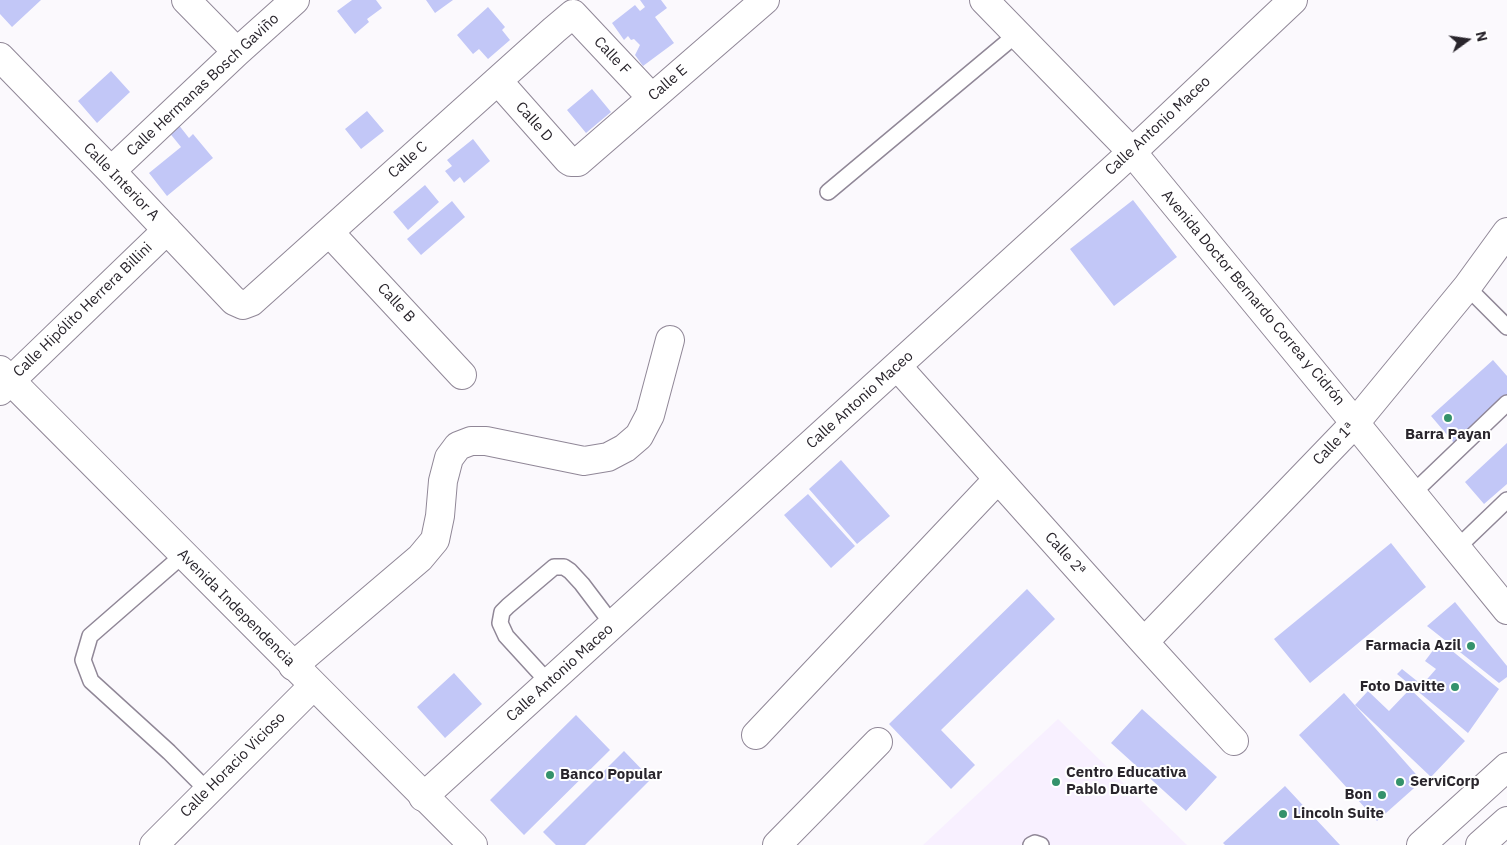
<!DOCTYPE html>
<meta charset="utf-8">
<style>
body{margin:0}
#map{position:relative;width:1507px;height:845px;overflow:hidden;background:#fbf9fd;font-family:"IBM Plex Sans",sans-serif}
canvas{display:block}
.north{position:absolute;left:1442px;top:15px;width:50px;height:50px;-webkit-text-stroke:4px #fff;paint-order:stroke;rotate:76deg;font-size:14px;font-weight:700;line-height:20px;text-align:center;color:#29252c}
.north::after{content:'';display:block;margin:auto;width:18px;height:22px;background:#29252c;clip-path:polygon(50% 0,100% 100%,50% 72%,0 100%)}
</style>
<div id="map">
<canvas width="1507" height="845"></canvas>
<div class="north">N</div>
</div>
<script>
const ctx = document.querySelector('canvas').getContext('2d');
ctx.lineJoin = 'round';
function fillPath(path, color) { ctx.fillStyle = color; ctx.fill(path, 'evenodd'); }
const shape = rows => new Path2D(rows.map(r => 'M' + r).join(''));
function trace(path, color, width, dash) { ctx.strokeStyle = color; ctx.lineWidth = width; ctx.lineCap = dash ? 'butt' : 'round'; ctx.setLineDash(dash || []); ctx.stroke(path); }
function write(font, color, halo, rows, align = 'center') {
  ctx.font = font + ' "IBM Plex Sans",sans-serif'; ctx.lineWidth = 4; ctx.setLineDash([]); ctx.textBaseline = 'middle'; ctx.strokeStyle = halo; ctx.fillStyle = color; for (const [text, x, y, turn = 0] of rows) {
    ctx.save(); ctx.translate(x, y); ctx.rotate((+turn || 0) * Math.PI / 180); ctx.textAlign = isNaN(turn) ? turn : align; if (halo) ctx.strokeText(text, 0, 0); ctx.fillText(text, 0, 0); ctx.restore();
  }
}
fillPath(shape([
 [1058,719,1187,845,923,845]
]), '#f8f0ff');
fillPath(shape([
 [0,0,41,0,12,27,0,14],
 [352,0,376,0,382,8,367,19,369,22,355,34,337,11],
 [426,0,453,0,435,13],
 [640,0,661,0,667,8,655,17,674,43,643,66,635,55,640,45,634,39,631,40,628,36,624,40,612,23,635,5,640,11,645,7],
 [488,7,505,27,502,30,510,40,488,59,479,49,473,54,457,35],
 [111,71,130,92,97,123,78,101],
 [592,89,611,112,586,133,567,110],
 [367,111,384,131,361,149,345,129],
 [178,124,189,138,193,134,213,158,167,196,149,173,181,147,168,131],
 [473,139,490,161,464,183,460,177,454,182,445,171,452,166,447,160],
 [425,185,439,202,408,230,393,212],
 [1133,200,1177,257,1114,306,1070,249],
 [452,201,465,217,421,255,407,239],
 [1493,360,1507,376,1507,396,1454,443,1431,416],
 [1507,443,1507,484,1484,504,1465,482],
 [841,460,890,516,857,544,809,489],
 [808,494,855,546,831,568,784,515],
 [1391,543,1426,587,1310,683,1274,639],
 [1027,589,1055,619,941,730,975,765,951,789,889,724],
 [1455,602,1507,666,1507,677,1499,683,1427,626],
 [1440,641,1499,689,1468,733,1397,674,1402,669,1422,685,1436,669,1425,661],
 [454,673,482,704,445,738,417,707],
 [1410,689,1465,741,1431,777,1355,705,1368,691,1389,711],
 [1344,693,1422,781,1377,821,1299,735],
 [1142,709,1217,777,1186,811,1111,743],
 [576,715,610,750,524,835,490,800],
 [624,751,651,779,585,845,556,845,543,832],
 [1285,786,1340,845,1225,845,1223,843]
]), '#c2c7f7');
const lane = shape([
 [828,192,1017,34],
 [1467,287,1507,327],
 [1413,493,1507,403],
 [1457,548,1507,500],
 [183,555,90,636,83,660,91,681,169,752,208,791],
 [549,683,506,636,500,623,502,612,508,606,554,567,564,567,570,571,582,584,613,625],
 [1031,845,1035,843,1041,845]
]);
const street = shape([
 [186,0,237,52],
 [573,14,651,97],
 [0,57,111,171,234,301,243,305,251,302,554,30,573,14],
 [498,81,568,160,571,162,578,162,765,0],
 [111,171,237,52,295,0],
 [329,232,462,375],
 [897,366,1144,642,1234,741],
 [0,391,167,230],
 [1144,642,1355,423,1467,287,1507,232],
 [293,666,420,558,435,540,440,516,443,481,449,458,458,446,471,441,486,441,584,461,608,457,625,448,639,436,650,415,670,340],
 [756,735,998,479],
 [423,797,1132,152,1293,0],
 [154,845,313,686],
 [777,845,878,742]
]);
const secondary = shape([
 [984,0,1132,152,1355,423,1507,610],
 [0,370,473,845],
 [1421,845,1507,767],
 [1480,845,1507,821]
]);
trace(lane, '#908797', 18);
trace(street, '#908797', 30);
trace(secondary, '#908797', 30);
trace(lane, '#fff', 15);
trace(street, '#fff', 28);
trace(secondary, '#fff', 28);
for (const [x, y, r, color] of [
 [1448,418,5,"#34926b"],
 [1471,646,5,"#34926b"],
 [1455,687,5,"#34926b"],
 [550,775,5,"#34926b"],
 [1056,782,5,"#34926b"],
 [1400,782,5,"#34926b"],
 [1382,795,5,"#34926b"],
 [1283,814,5,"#34926b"]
]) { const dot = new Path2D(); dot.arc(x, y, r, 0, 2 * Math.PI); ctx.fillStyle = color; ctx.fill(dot); trace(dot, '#fff', 2); }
write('15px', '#29252c', '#fff', [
 ["Calle F",612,56,47],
 ["Calle E",668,83,-41],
 ["Calle Hermanas Bosch Gaviño",203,85,-43],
 ["Calle D",534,122,48],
 ["Calle Antonio Maceo",1158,126,-43],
 ["Calle C",408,160,-42],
 ["Calle Interior A",121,182,46],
 ["Avenida Doctor Bernardo Correa y Cidrón",1253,298,50],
 ["Calle B",396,303,47],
 ["Calle Hipólito Herrera Billini",83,310,-44],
 ["Calle Antonio Maceo",860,400,-42],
 ["Calle 1ª",1334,444,-46],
 ["Calle 2ª",1065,554,48],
 ["Avenida Independencia",236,608,45],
 ["Calle Antonio Maceo",560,673,-42],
 ["Calle Horacio Vicioso",233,765,-45]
]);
write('bold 15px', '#29252c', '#fff', [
 ["Barra Payan",1448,435,"center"],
 ["Farmacia Azil",1461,646,"right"],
 ["Foto Davitte",1445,687,"right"],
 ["Centro Educativa",1066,773],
 ["Pablo Duarte",1066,790],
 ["Banco Popular",560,775],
 ["ServiCorp",1410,782],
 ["Bon",1372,795,"right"],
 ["Lincoln Suite",1293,814]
], 'left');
</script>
